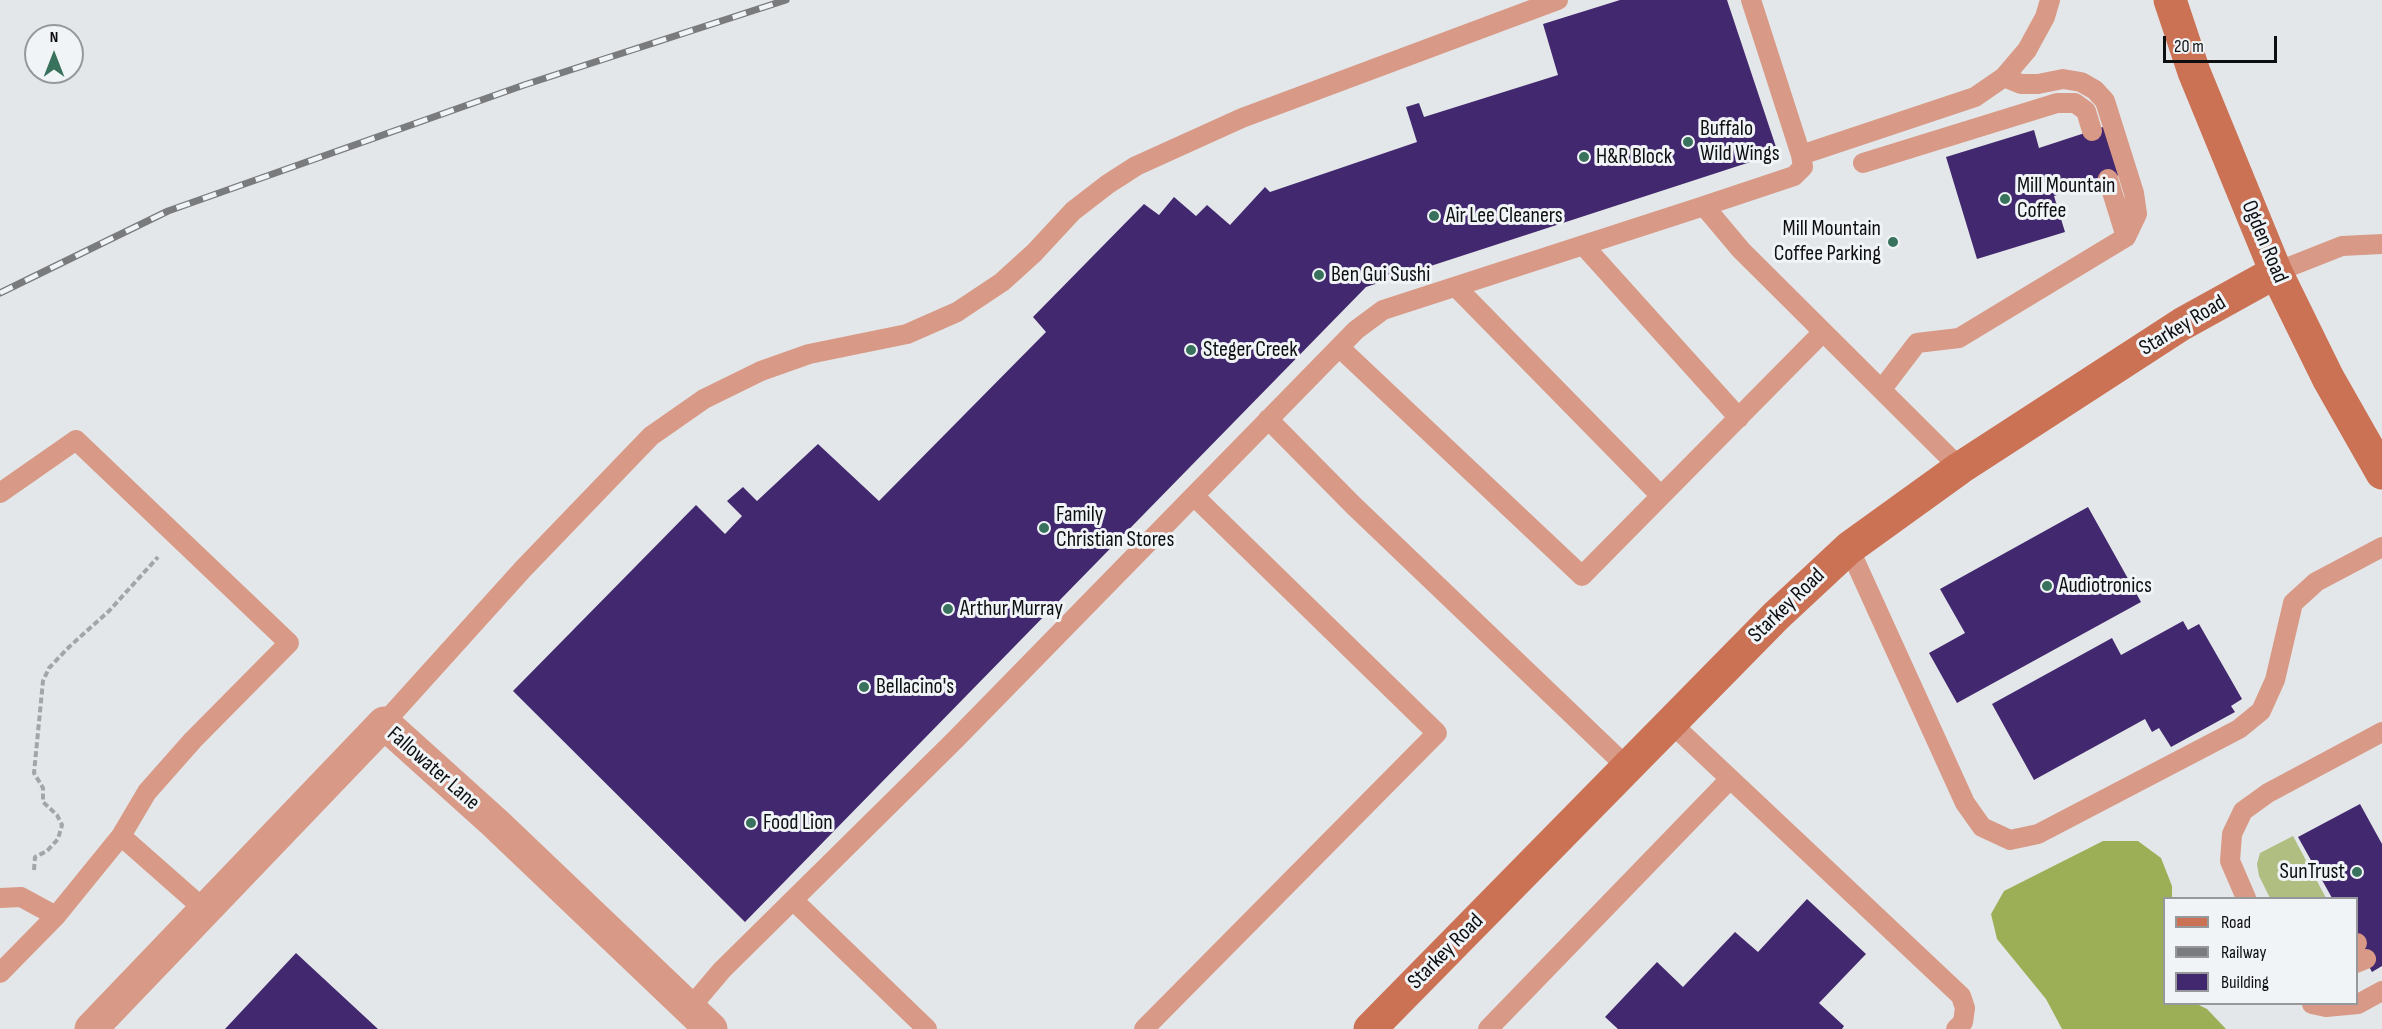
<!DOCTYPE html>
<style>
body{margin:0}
#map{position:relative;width:2382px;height:1029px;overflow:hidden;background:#e4e7ea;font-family:"Sofia Sans Condensed",sans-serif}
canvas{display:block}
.legend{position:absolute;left:2163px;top:897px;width:195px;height:108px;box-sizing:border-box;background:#f1f4f7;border:2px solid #96989b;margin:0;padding:8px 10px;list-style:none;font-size:18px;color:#0e0f10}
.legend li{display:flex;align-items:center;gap:12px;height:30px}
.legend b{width:30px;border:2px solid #96989b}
.north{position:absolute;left:24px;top:24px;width:60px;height:60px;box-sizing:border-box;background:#f1f4f7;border:2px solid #96989b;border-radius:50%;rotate:0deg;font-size:16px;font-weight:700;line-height:24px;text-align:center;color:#0e0f10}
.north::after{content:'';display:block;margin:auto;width:21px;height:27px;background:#38725c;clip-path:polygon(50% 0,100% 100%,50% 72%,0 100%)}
.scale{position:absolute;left:2163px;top:36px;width:114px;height:27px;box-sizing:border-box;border:3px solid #0e0f10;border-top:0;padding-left:8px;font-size:18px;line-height:21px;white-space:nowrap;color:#0e0f10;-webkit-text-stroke:4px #f1f4f7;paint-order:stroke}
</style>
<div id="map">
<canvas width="2382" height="1029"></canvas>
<ul class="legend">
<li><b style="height:8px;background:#cb7255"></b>Road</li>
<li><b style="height:8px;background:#797b7d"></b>Railway</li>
<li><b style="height:16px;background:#42286e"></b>Building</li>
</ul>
<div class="north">N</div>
<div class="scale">20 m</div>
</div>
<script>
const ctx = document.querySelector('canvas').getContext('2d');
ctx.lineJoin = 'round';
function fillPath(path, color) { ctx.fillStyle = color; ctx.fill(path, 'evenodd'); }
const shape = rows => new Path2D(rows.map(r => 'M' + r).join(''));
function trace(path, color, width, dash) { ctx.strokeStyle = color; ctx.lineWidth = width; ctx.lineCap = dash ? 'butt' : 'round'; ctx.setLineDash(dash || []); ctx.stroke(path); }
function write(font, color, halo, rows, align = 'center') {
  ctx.font = font + ' "Sofia Sans Condensed",sans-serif'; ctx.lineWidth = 6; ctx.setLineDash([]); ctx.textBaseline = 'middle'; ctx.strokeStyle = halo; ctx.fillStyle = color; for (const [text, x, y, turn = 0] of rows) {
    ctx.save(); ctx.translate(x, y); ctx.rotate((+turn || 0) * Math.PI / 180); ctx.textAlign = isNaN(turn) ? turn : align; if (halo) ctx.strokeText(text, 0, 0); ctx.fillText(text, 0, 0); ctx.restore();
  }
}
fillPath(shape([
 [2293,836,2326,898,2270,898,2259,876,2257,864,2260,853]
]), '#b0be82');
fillPath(shape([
 [2103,841,2138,841,2161,858,2172,886,2172,898,2164,898,2164,1004,2197,1004,2207,1009,2226,1029,2062,1029,2046,999,1997,939,1991,914,2004,891]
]), '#9daf56');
fillPath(shape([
 [1620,0,1727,0,1778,153,1366,287,745,922,513,691,696,505,725,534,742,516,727,501,743,487,757,501,818,444,879,501,1046,332,1033,317,1144,204,1159,215,1174,197,1196,216,1207,205,1230,225,1265,187,1270,192,1417,142,1406,107,1419,103,1424,117,1558,75,1543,24],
 [2106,126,2122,174,2054,196,2065,232,1977,259,1946,157,2034,130,2039,148],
 [2088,507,2141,602,1957,703,1929,653,1965,633,1940,589],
 [2183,621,2188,630,2199,624,2242,699,2231,706,2235,712,2171,747,2159,728,2152,732,2145,719,2034,780,1992,704,2112,638,2121,655],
 [2360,804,2382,844,2382,966,2372,972,2356,942,2356,898,2332,898,2298,837],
 [1807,899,1866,954,1819,1003,1844,1026,1842,1029,1618,1029,1605,1017,1657,962,1683,987,1735,932,1758,952],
 [296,953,378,1029,225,1029]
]), '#42286e');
trace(shape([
 [34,870,35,857,47,851,58,839,62,825,57,815,43,802,43,788,34,773,43,681,49,668,69,647,109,611,158,557]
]), '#a3a5a7', 4, [6, 3]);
trace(shape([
 [1801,155,1975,97,2004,77,2027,50,2045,17,2050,0],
 [1863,163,2057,103,2075,103,2086,111,2092,131],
 [2108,179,2126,237],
 [1704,206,1794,176,1803,167,1801,155,1751,0],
 [1584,246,1739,418],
 [2276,272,2342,246,2382,244],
 [1456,287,1661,496],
 [1339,347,1582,576,1823,332],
 [1882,389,1917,343,1959,338,2126,237,2137,214,2134,193,2105,101,2095,90,2081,82,2063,79,2038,84,2021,84,2004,77],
 [1268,419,1353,505,1628,768],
 [0,493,76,440,289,643,193,740,147,792,121,836],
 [1849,548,1965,803,1982,827,2010,840,2038,834,2239,729,2261,711,2275,680,2293,603,2316,582,2382,547],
 [384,723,523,569,651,436,704,399,761,371,809,354,907,334,957,312,1002,282,1034,253,1073,211,1108,184,1136,166,1242,118,1558,0],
 [1671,723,1961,996,1965,1008,1963,1022,1956,1029],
 [0,898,21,897,56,916],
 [2246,898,2230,861,2232,834,2243,811,2268,793,2382,732],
 [793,900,927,1029],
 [2356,943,2357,943],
 [2356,963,2366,959],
 [0,973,56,916,121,836,205,910],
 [2312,1004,2326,1007,2358,1004,2382,991],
 [689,1009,722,970,955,740,1356,330,1383,310,1704,206,1741,250,1960,468],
 [1144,1029,1437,733,1194,496],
 [1488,1029,1730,779]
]), '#d89a86', 20);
trace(shape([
 [91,1029,384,723,495,823,711,1029]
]), '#d89a86', 33);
trace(shape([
 [2170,0,2194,72,2276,272,2328,378,2382,473],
 [1370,1029,1776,616,1849,548,1960,468,2182,324,2276,272]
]), '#cb7255', 33);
const rail = shape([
 [0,293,168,211,524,85,786,0]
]);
trace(rail, '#797b7d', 7);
trace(rail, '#f1f4f7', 4.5, [14]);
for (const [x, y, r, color] of [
 [1688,142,6,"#38725c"],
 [1584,157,6,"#38725c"],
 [2005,199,6,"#38725c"],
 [1434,216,6,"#38725c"],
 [1893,242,6,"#38725c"],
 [1319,275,6,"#38725c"],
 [1191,350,6,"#38725c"],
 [1044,528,6,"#38725c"],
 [2047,586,6,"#38725c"],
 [948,609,6,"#38725c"],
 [864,687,6,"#38725c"],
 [751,823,6,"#38725c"],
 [2357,872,6,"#38725c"]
]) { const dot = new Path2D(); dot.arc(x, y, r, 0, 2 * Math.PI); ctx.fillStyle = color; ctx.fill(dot); trace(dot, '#f1f4f7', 2); }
write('22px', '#0e0f10', '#f1f4f7', [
 ["Buffalo",1700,129],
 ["Wild Wings",1700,154],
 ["H&R Block",1596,157],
 ["Mill Mountain",2017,186],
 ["Coffee",2017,211],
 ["Air Lee Cleaners",1446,216],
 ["Mill Mountain",1881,229,"right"],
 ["Coffee Parking",1881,254,"right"],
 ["Ben Gui Sushi",1331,275],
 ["Steger Creek",1203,350],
 ["Family",1056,515],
 ["Christian Stores",1056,540],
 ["Audiotronics",2059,586],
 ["Arthur Murray",960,609],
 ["Bellacino's",876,687],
 ["Food Lion",763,823],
 ["SunTrust",2345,872,"right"]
], 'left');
write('22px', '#0e0f10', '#f1f4f7', [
 ["Ogden Road",2264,242,67],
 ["Starkey Road",2183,326,-31],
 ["Starkey Road",1787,606,-44],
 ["Fallowater Lane",433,769,41],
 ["Starkey Road",1446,952,-45]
]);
</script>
